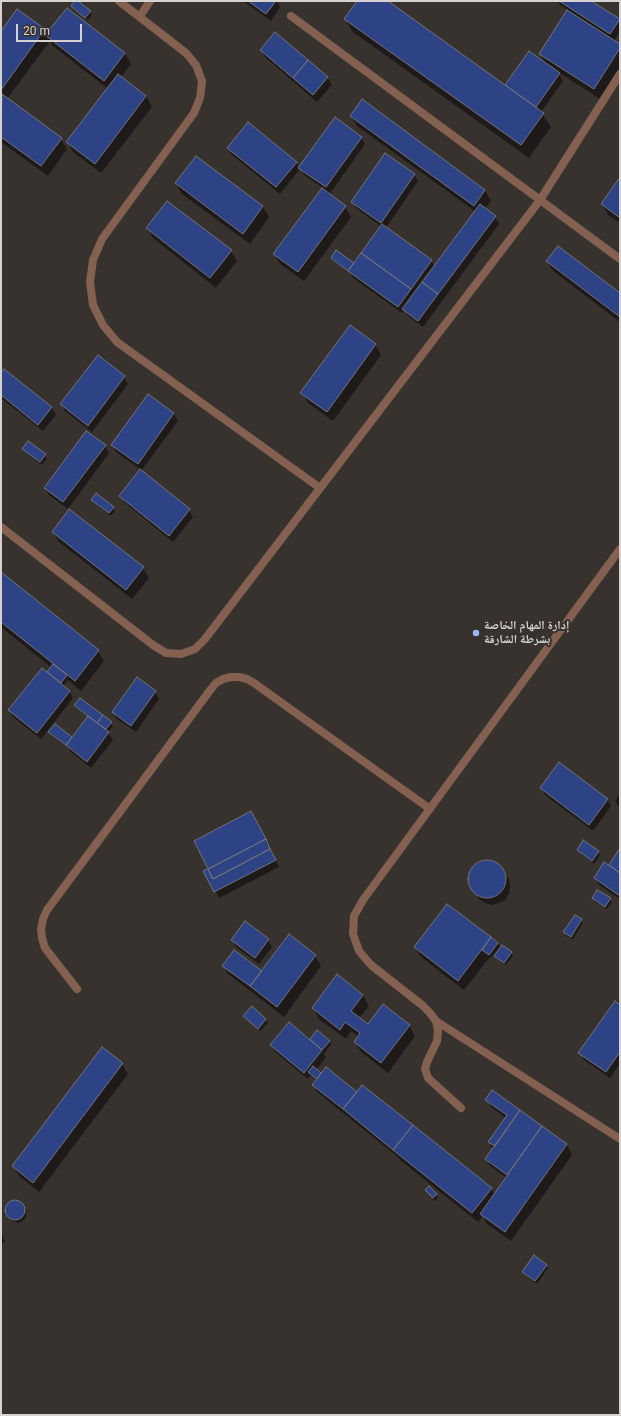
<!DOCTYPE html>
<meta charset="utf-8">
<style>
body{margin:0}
#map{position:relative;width:621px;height:1416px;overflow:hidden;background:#38322f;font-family:Roboto,sans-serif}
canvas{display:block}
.frame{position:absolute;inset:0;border:2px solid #d5d2d0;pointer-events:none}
.scale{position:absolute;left:16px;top:24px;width:66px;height:18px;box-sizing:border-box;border:2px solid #d5d2d0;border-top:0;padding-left:5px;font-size:12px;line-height:14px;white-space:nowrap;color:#d5d2d0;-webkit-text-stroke:3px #38322f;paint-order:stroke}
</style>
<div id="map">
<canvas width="621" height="1416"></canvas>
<div class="frame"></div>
<div class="scale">20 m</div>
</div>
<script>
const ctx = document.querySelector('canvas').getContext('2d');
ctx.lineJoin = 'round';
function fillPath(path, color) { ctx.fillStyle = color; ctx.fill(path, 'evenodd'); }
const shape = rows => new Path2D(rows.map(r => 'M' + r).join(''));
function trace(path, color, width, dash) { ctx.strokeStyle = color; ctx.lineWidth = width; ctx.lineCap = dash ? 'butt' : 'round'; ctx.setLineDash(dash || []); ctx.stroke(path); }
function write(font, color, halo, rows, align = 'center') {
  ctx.font = font + ' Roboto,"Noto Naskh Arabic",sans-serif'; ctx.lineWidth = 4; ctx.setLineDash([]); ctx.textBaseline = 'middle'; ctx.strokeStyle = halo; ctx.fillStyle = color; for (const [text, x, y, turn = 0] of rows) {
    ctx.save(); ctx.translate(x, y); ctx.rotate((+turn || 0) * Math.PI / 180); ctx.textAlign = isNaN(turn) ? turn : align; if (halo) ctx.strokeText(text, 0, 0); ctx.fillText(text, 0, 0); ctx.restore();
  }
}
fillPath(shape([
 [76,1,90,12,92,15,88,20,74,9,72,6],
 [243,1,277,1,280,7,271,21],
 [358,1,386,1,509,89,506,85,546,65,540,54,568,10,560,5,558,1,589,1,620,21,620,32,614,41,620,45,620,67,600,99,558,72,563,81,541,112,551,127,529,158,353,32,345,19],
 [67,9,125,54,131,64,121,77,146,96,152,107,101,173,73,152,67,142,108,89,53,46,50,41,7,99,61,139,67,149,48,176,1,142,1,33,44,30,47,35],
 [275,33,328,78,332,85,317,102,265,57,261,50],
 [351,116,485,190,491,201,485,209,495,217,499,224,423,327,408,316,404,310,402,313,353,278,351,274,334,261,332,258,354,265,382,227,357,209,353,202,414,174,418,181,386,228,431,261,435,267,476,212,357,126],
 [361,137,365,144,329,195,345,207,351,217,304,281,280,264,274,254,323,188,304,175,300,169,280,194,232,155,228,148,296,162,299,168],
 [196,157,263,207,269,217,250,244,182,194,176,184],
 [620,179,620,223,608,215,602,204],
 [147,228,231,251,237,261,216,288,153,238],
 [547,261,620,295,620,322,553,271],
 [375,344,381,355,333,421,308,403,302,393],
 [98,357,124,377,128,384,92,432,65,411,61,404],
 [4,371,52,408,56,415,43,431,1,398,1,375],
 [148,395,174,414,178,421,141,471,189,510,193,517,173,542,125,503,121,496,141,470,116,452,112,445],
 [28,442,45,455,47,458,42,465,25,452,23,449],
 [105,446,109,453,68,509,49,495,45,488],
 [92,500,113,508,115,511,111,516,94,503],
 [53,532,143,568,149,578,132,599,59,542],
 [1,573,98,651,104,661,81,691,68,680,63,686,69,691,73,698,41,739,13,717,9,710,50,676,48,672,52,668,1,627],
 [137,679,155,692,159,699,136,732,117,719,113,712],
 [76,705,111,723,113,726,108,732,113,740,91,768,71,752,69,748,51,735,50,732,55,725,72,738,89,717,77,708],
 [541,788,607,799,611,806,593,831,545,795],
 [620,794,620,808,615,801],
 [255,819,279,867,219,898,215,891,210,869],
 [578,850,598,852,600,855,594,864,580,853],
 [620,850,620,899,599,885,595,878,609,866],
 [487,860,495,862,500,866,509,879,510,887,509,894,505,900,499,903,492,905,485,903,479,899,470,886,469,879,470,872,474,866,480,862],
 [593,898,610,899,612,902,607,909,595,902],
 [448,905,498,944,500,947,491,958,490,957,464,990,421,957,415,947],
 [581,920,583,923,573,939,566,936,565,932],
 [232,940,268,940,272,947,259,964,236,947],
 [511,952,513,956,506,965,497,959,495,956],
 [315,956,321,966,284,1017,227,973,223,966,262,972],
 [363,995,369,1006,359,1018,368,1025,409,1025,415,1036,388,1073,361,1052,355,1042,359,1037,351,1031,346,1039,319,1019,313,1008],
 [620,1006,620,1064,610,1078,584,1060,580,1053],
 [252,1007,268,1023,260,1031,244,1016],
 [311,1039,330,1041,331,1044,324,1054,326,1057,316,1070,322,1074,357,1093,491,1188,495,1195,507,1178,490,1166,486,1159,493,1149,489,1142,506,1118,491,1107,487,1100,493,1091,567,1145,572,1155,511,1241,487,1224,483,1216,478,1222,400,1160,398,1157,317,1092,313,1085,317,1080,311,1075,308,1079,275,1052,271,1045,314,1044],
 [102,1049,122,1064,128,1074,39,1192,19,1176,13,1166],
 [426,1190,436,1195,438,1198,435,1201],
 [14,1201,22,1205,26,1212,26,1217,23,1221,19,1223,15,1222,11,1220,7,1212,7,1207,10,1204],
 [1,1234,5,1241,1,1245],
 [546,1265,548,1268,537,1284,525,1275,523,1272]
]), '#0007');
const building = shape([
 [75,1,78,1,91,11,85,18,71,6,75,1],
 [248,1,276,1,266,14,248,1],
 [357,1,388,1,544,113,521,145,344,19,357,1],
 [559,1,591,1,620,19,610,34,559,1],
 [67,8,125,53,104,81,45,35,67,8],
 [17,9,45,29,1,90,1,31,17,9],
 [567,10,620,44,620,48,594,89,539,54,567,10],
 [275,32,308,60,293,78,260,50,275,32],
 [529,51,560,73,536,107,505,85,529,51],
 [308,60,328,77,313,95,293,78,308,60],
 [118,74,146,96,95,164,66,142,118,74],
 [2,94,62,138,41,166,1,137,2,94],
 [362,99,485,190,474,206,350,116,362,99],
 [335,117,362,137,326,187,298,168,335,117],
 [248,122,297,162,276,187,227,148,248,122],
 [385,153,415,174,381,223,351,202,385,153],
 [196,156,263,206,243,234,175,183,196,156],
 [620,177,620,218,601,204,620,177],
 [322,188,346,206,298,272,273,254,322,188],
 [167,201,232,250,210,278,146,228,167,201],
 [480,204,496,216,438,294,422,282,480,204],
 [382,224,432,260,411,289,361,253,382,224],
 [558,246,620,293,620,317,546,261,558,246],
 [336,250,354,263,348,271,331,258,336,250],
 [361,253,411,289,398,307,348,271,361,253],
 [422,282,438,294,418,321,402,309,422,282],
 [350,325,376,344,327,412,300,393,350,325],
 [98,355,125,376,88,426,60,404,98,355],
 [4,369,52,407,38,425,1,395,1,373,4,369],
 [148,394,174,413,138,464,111,445,148,394],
 [86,431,106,445,63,502,44,488,86,431],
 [28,441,46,454,40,462,22,449,28,441],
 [140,469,190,509,169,536,119,496,140,469],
 [96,493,114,507,109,513,91,500,96,493],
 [69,509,144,567,126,590,52,532,69,509],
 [1,572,99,650,75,681,1,622,1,572],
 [53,664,67,675,61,683,47,672,53,664],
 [42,668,70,691,37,733,8,710,42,668],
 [137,677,156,691,131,726,112,712,137,677],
 [80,698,103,715,97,723,74,705,80,698],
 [103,715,112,722,106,729,97,723,103,715],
 [88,716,109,732,87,762,66,745,88,716],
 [55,724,72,737,66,745,48,732,55,724],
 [559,762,608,799,589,825,540,788,559,762],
 [251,811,266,839,208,869,194,841,251,811],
 [266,839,270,849,213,879,208,869,266,839],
 [583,840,599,851,592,861,577,850,583,840],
 [620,848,620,873,609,865,620,848],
 [270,849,276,860,214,892,203,871,208,869,213,879,270,849],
 '468 879a19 19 0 1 1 38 0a19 19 0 1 1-38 0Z',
 [604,862,620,873,620,896,594,878,604,862],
 [597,890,611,898,605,907,592,898,597,890],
 [447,904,491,937,458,981,414,947,447,904],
 [575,915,582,919,571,937,563,932,575,915],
 [245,921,269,939,255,958,231,940,245,921],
 [289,934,316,955,277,1007,250,986,289,934],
 [491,937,498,943,489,955,482,950,491,937],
 [502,945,512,952,504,963,494,956,502,945],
 [234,950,262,971,250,986,222,966,234,950],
 [337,974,363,995,351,1011,368,1024,383,1004,410,1025,381,1063,354,1042,360,1033,345,1022,340,1030,312,1008,337,974],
 [615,1001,620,1005,620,1052,606,1072,578,1053,615,1001],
 [252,1006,266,1019,258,1029,243,1016,252,1006],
 [289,1022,322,1050,304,1073,270,1045,289,1022],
 [317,1030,330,1041,322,1050,310,1039,317,1030],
 [102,1047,123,1063,33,1183,12,1166,102,1047],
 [313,1066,321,1073,317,1079,308,1072,313,1066],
 [326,1067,357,1092,343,1109,312,1085,326,1067],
 [362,1085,413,1125,393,1150,343,1109,362,1085],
 [492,1090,520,1110,495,1146,488,1142,507,1115,485,1100,492,1090],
 [520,1110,542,1126,507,1175,485,1159,520,1110],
 [413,1125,492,1188,472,1213,393,1150,413,1125],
 [542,1126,567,1144,505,1232,480,1214,542,1126],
 [429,1186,437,1194,433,1198,425,1190,429,1186],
 '5 1210a10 10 0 1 1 20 0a10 10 0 1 1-20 0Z',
 [534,1255,547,1265,535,1281,522,1272,534,1255]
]);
fillPath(building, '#2e4386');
trace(building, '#72747a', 1);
trace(shape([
 [119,1,186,53,196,65,202,81,200,98,194,113,102,239,93,260,90,282,93,305,103,325,117,342,320,488],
 [140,16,150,1],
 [291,16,620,259],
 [1,527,153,645,166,653,181,654,195,649,205,639,540,200,620,74],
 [77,989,45,948,42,938,41,929,43,919,47,910,211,689,216,683,223,679,231,677,239,677,247,679,254,683,430,809],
 [436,1021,620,1139],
 [461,1108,428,1078,425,1069,427,1062,437,1041,438,1031,436,1021,430,1013,422,1005,371,965,359,951,353,934,354,916,363,900,620,549]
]), '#836050', 8);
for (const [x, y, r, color] of [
 [476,633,4,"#99b5fd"]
]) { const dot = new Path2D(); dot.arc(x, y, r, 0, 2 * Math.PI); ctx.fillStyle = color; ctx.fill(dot); trace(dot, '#38322f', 1.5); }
write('bold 12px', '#d5d2d0', '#38322f', [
 ["إدارة المهام الخاصة",484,626],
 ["بشرطة الشارقة",484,640]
], 'left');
</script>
